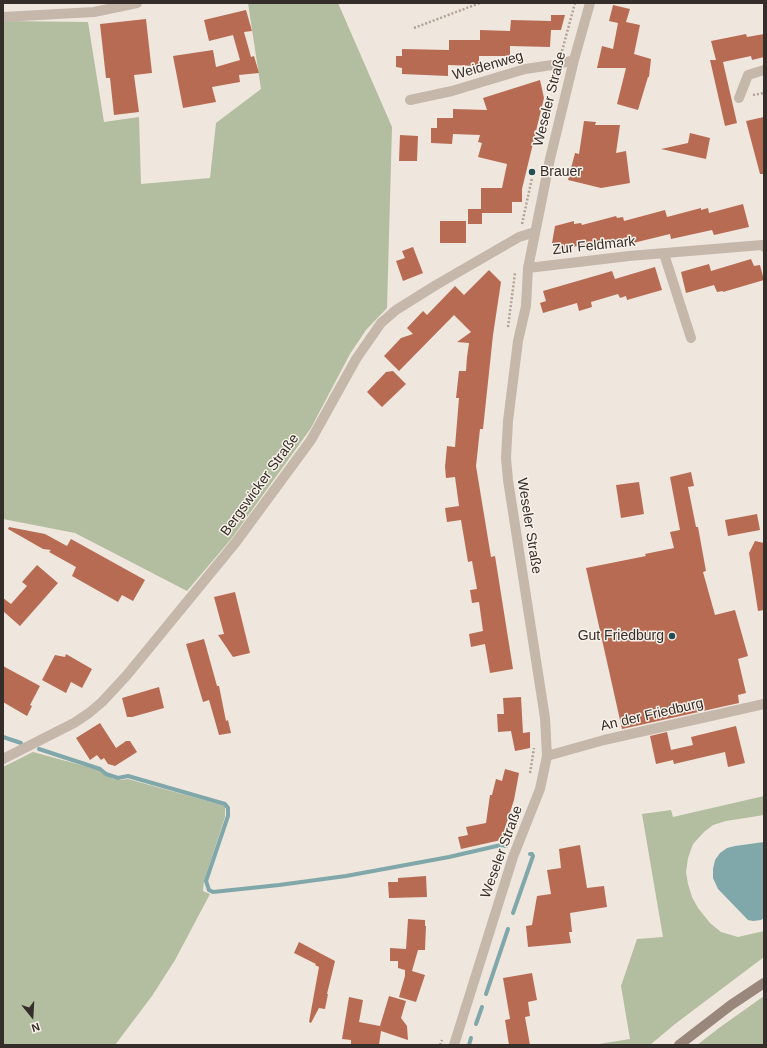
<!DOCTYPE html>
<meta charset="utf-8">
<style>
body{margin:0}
#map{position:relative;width:767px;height:1048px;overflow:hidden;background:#efe7de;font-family:Helvetica,sans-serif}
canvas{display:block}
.frame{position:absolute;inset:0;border:4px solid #352d29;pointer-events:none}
.north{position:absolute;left:12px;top:996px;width:40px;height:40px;-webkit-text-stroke:3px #f7f1e9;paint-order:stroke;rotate:162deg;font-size:11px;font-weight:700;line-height:16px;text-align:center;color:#352d29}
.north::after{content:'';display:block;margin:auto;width:14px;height:18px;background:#352d29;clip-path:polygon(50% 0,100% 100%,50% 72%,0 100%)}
</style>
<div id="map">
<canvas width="767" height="1048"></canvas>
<div class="frame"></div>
<div class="north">N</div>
</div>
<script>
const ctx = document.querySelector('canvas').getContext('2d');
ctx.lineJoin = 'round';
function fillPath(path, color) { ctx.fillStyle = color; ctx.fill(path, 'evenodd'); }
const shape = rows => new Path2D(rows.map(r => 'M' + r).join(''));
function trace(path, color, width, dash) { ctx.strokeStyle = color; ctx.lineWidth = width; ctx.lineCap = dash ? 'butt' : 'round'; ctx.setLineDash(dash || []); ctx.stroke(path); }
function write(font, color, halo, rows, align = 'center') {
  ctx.font = font + ' Helvetica,sans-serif'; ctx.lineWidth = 3; ctx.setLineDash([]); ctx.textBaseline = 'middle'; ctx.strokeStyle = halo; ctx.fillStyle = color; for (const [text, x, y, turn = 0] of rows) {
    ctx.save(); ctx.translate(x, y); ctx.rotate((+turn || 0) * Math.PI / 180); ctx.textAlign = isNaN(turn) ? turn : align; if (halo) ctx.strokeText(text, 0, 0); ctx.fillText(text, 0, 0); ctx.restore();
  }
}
fillPath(shape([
 [248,3,338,3,392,127,387,308,366,330,350,354,311,428,232,538,187,591,75,533,3,519,3,21,88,22,104,122,139,117,141,184,210,178,216,123,261,89],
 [33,752,99,770,113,779,121,780,128,779,225,806,225,817,204,881,203,891,210,894,175,960,152,996,115,1045,3,1045,3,767],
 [764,796,764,815,726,821,713,825,704,832,693,844,688,858,686,872,688,884,692,897,698,908,710,923,721,932,738,937,764,931,764,957,675,1024,650,1045,593,1045,630,1039,621,986,637,939,663,937,642,814,671,810,673,817],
 [764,996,764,1045,697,1045,719,1028]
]), '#b3bd9f');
fillPath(shape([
 [764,842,764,918,761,920,753,921,748,920,718,889,713,878,713,869,715,860,720,853,727,848,735,846]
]), '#80a7a9');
trace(shape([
 [3,737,21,743],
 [39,749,100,769,106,774,118,778,128,776,225,804,228,808,228,816,206,881,209,890,213,892,279,885,346,876,449,857,501,845,506,846],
 [513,913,533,856,532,854,530,854],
 [486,994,508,929],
 [476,1024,482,1007],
 [469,1045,471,1038]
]), '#80a7a9', 4);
fillPath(shape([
 [613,5,630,9,626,22,640,25,634,54,651,59,649,77,648,77,638,110,617,104,626,68,597,68,602,46,613,49,618,23,609,21],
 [246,10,252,31,244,32,251,57,254,56,259,73,239,75,240,82,212,87,216,102,183,108,173,56,213,50,216,67,240,60,233,35,209,41,204,20],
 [551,15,565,15,561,30,551,30,550,47,510,46,510,56,479,56,479,66,448,65,448,76,402,74,402,68,396,67,396,56,402,56,402,49,449,50,449,40,480,40,480,30,510,31,511,20,551,21],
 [146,19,152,73,134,75,139,112,114,115,110,78,106,78,100,24],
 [746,34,747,37,764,34,764,57,752,60,751,56,723,62,737,123,725,126,710,60,716,60,711,41],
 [540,80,544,98,522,189,522,202,512,202,512,213,482,213,482,224,468,224,468,209,481,209,481,188,502,188,507,164,478,157,482,143,478,142,480,135,453,134,452,144,431,143,431,128,437,128,437,118,453,118,453,109,487,110,483,98],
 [764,117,764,174,760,174,746,121],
 [584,121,596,122,595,125,620,125,616,153,626,151,630,183,601,188,568,180,575,153,579,154],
 [690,133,710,138,706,159,661,149,688,143],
 [400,135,418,136,417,161,399,161],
 [743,204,749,227,714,235,712,230,671,239,670,234,629,244,627,238,586,247,586,244,564,249,564,248,556,249,552,243,555,226,574,221,574,224,581,223,582,225,616,216,617,218,623,217,624,221,665,210,667,217,701,208,701,210,708,208,709,213],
 [440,221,466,221,466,243,440,243],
 [413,247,423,273,403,281,396,261,405,258,402,251],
 [751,259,754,266,760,265,764,280,723,292,723,291,717,292,714,285,686,293,681,272,709,264,711,271],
 [655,267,662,290,627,300,626,296,620,298,618,294,591,302,592,307,579,311,577,303,543,313,540,303,546,301,543,291,612,271,615,279],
 [489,270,501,282,493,335,483,429,480,429,476,466,491,557,495,556,513,669,490,673,485,644,471,647,469,634,483,631,479,602,472,603,470,590,477,589,472,561,468,562,461,520,447,522,445,508,459,506,455,477,446,478,445,467,447,446,455,447,459,398,456,398,459,371,466,371,467,357,469,343,457,342,471,332,454,315,399,371,384,356,401,338,413,334,407,328,423,311,427,315,455,286,464,295],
 [393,371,406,384,382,407,367,392,386,372],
 [691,472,694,486,688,487,696,527,698,527,706,571,703,572,715,615,735,610,748,656,738,659,746,693,738,695,739,703,622,729,586,568,646,556,645,554,674,548,670,532,680,530,670,477],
 [639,482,644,514,621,518,616,485],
 [757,514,760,530,728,536,725,520],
 [9,527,45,534,67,546,71,539,145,580,133,601,122,595,118,602,72,576,76,567,49,552,51,550,43,549,8,529],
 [755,541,764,543,764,610,758,611,749,553],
 [37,565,58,583,20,626,3,611,3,598,11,604,27,586,22,582],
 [235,592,250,653,233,657,218,635,224,634,214,597],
 [204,639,217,686,219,686,226,721,228,720,231,733,219,735,209,700,203,702,195,675,186,644],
 [66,654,92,669,82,688,71,682,66,693,42,680,55,655,65,657],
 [3,666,40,686,30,705,32,706,27,716,3,702],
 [159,687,164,708,132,717,127,717,122,698],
 [521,697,523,733,530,732,530,748,515,751,511,731,498,732,497,714,504,714,503,698],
 [100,723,116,748,126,741,130,741,137,752,115,766,108,764,104,758,101,760,97,755,90,760,76,738],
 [736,726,745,763,728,767,725,752,674,764,673,760,656,764,650,736,667,732,671,750,693,745,691,737],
 [505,769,519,773,514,800,501,840,461,849,458,837,468,835,466,827,486,823,490,795,492,795,496,779,502,781],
 [580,845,587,888,604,886,607,907,570,913,572,932,569,932,571,943,528,947,526,926,532,925,537,896,551,894,547,870,561,868,559,849],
 [426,876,427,897,389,898,388,882,398,882,398,878],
 [408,919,425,920,425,926,426,926,425,950,418,950,412,971,425,975,416,1002,399,997,405,976,405,970,398,968,398,961,390,961,390,948,406,949],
 [299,942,335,961,327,994,328,994,325,1009,319,1008,311,1023,309,1022,319,967,315,965,316,964,294,953],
 [532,973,537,1000,528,1002,530,1016,525,1017,530,1045,509,1045,505,1020,510,1019,503,978],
 [389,996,406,1001,401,1018,407,1026,408,1040,381,1031,379,1045,351,1045,351,1040,342,1039,349,997,363,1000,359,1022,380,1026]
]), '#b86b53');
trace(shape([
 [414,28,480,3],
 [562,51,575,3],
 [552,92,556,75],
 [753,95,764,93],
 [522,224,532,178],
 [508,327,515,273],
 [530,773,534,748],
 [440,1045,442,1040]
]), '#b2a195', 2.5, [2, 2]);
trace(shape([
 [3,17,94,12,137,3],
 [739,98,748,75,764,70],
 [410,100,452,91,525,69,559,64,574,60],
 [664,254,691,338],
 [528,268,629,256,762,245,764,247],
 [547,756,604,740,764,704],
 [3,759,74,723,89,713,102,702,127,675,236,542,311,440,356,359,381,323,396,310,436,285,519,237,535,232],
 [454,1045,513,857,540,789,547,756,545,718,508,480,506,458,508,421,518,341,526,306,528,268,550,159,574,60,590,3]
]), '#c6b7ab', 10);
trace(shape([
 [679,1045,731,1005,764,983]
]), '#9a877c', 10);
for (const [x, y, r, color] of [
 [532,172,4,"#234e51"],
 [672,636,4,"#234e51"]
]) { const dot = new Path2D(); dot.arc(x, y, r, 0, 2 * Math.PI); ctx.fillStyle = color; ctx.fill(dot); trace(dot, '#f7f1e9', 1.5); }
write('14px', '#352d29', '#f7f1e9', [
 ["Weidenweg",488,66,-16],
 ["Weseler Straße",550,99,-76],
 ["Zur Feldmark",594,246,-6],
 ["Bergswicker Straße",260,485,-54],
 ["Weseler Straße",529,526,81],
 ["An der Friedburg",652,715,-13],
 ["Weseler Straße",502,852,-70]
]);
write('14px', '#352d29', '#f7f1e9', [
 ["Brauer",540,172],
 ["Gut Friedburg",664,636,"right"]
], 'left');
</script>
